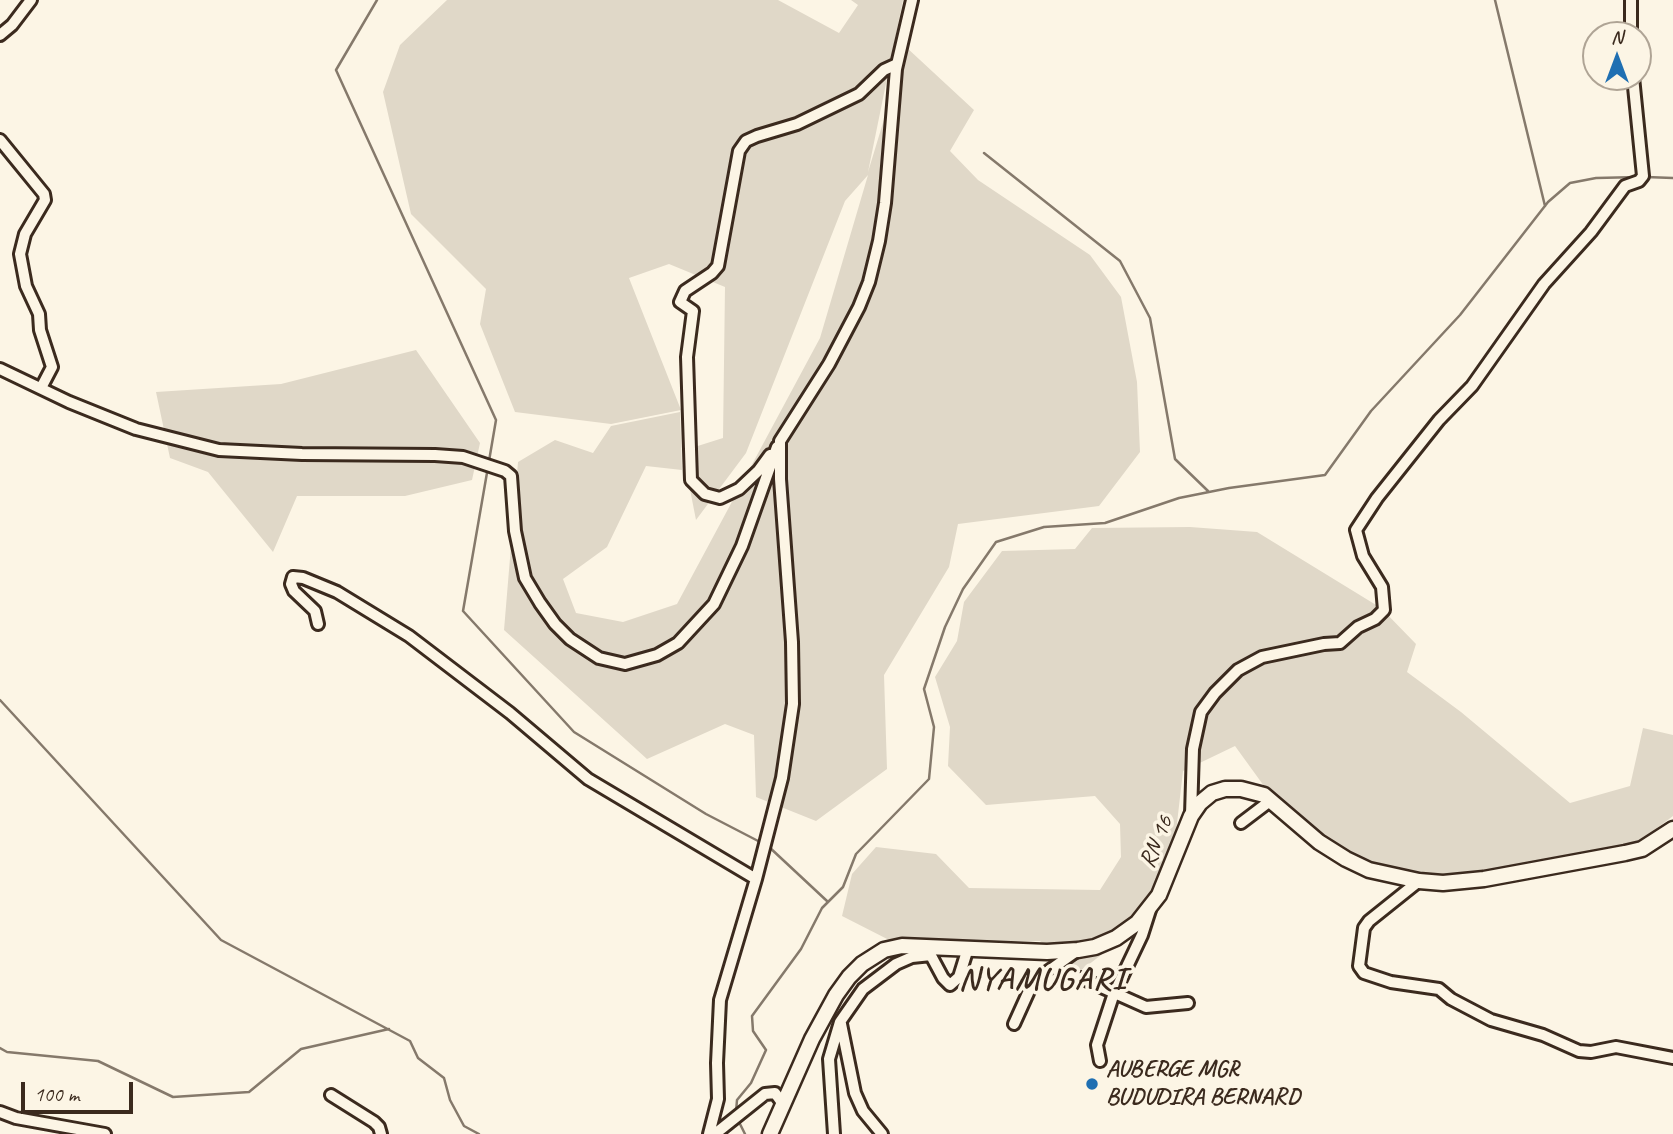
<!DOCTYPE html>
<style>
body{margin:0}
#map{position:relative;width:1673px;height:1134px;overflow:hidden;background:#fcf5e5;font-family:Caveat,sans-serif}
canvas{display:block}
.north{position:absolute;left:1582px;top:21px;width:70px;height:70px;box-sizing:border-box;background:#fcf5e5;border:2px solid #afa495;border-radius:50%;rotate:0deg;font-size:19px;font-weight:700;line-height:28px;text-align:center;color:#3b2a1e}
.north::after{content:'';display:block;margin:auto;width:24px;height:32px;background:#1f6fb2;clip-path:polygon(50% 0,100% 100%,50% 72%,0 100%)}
.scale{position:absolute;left:21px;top:1082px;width:112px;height:32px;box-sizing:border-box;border:4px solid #3b2a1e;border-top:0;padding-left:9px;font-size:21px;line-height:24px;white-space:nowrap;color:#3b2a1e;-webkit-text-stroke:5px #fcf5e5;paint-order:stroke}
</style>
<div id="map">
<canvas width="1673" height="1134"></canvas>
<div class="north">N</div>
<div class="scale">100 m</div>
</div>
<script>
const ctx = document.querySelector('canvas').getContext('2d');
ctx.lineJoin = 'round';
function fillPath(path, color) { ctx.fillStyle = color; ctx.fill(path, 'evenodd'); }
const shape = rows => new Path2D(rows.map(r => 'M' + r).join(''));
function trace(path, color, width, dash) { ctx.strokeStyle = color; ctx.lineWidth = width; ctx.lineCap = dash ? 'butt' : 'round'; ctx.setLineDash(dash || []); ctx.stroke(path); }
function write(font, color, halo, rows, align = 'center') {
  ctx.font = font + ' Caveat,sans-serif'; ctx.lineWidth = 7; ctx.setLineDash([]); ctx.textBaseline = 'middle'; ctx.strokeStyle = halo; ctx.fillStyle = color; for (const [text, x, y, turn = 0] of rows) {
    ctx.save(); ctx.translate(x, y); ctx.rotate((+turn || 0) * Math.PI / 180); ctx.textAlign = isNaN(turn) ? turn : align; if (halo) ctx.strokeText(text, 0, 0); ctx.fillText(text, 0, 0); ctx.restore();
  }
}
fillPath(shape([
 [447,0,778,0,839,33,858,5,851,0,903,0,868,172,906,47,974,110,950,151,978,180,1090,255,1121,297,1137,382,1140,452,1099,506,958,524,949,567,884,675,887,769,816,821,756,797,754,735,725,724,647,759,504,630,518,462,555,440,593,453,611,426,680,412,682,470,646,466,607,547,563,579,576,613,623,622,677,604,820,338,868,175,845,201,746,453,696,520,686,469,685,450,723,438,725,287,669,264,629,278,681,410,611,424,515,412,480,324,486,289,411,214,383,92,400,45],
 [416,350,480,443,472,480,405,496,297,496,273,552,208,472,170,458,156,392,281,384],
 [1190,527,1257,532,1381,608,1416,644,1407,672,1461,712,1570,803,1630,786,1643,728,1673,735,1673,816,1644,838,1551,870,1437,885,1352,869,1293,826,1235,746,1183,771,1176,832,1139,926,1075,975,1040,941,895,943,842,916,852,874,876,847,936,854,969,888,1100,890,1121,857,1120,824,1095,796,986,805,948,766,950,727,935,677,957,641,964,602,1002,551,1075,549,1092,528]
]), '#e0d8c8');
trace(shape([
 [377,0,336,70,496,420,489,461],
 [1495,0,1545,206],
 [984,153,1120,261,1150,318,1175,459,1208,491],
 [1646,177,1673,178],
 [488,467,463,611,574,732,706,814,762,843],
 [0,700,221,940,410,1041,418,1058,444,1078,450,1100,464,1126,479,1134],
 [768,846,827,901],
 [0,1048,7,1052,98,1061,173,1097,249,1092,301,1049,389,1029],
 [736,1112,737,1100,751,1083,766,1050,753,1031,752,1016,801,949,822,908,843,887,856,854,929,779,934,727,924,689,945,627,963,589,996,542,1044,527,1105,523,1179,498,1229,488,1325,475,1371,411,1460,315,1548,202,1570,183,1596,178,1639,177],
 [739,1122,745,1134]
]), '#85796b', 2.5);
const minor = shape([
 [1631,0,1631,35],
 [0,35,12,25,31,0],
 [0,140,44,194,45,200,25,234,20,254,26,286,39,314,40,330,52,367,41,388],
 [0,369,69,402,136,429,219,450,302,454,435,455,463,457,505,471,511,476,515,531,525,578,540,603,555,624,570,639,599,658,625,664,657,655,678,643,714,604,742,546,777,447],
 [770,455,759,470,739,489,720,498,705,494,691,480,687,357,693,311,680,302,685,291,712,273,718,266,739,151,746,141,757,136,797,124,859,94,884,70,897,64],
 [318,624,315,611,294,591,291,584,293,577,303,578,337,592,409,636,510,713,588,779,756,879],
 [1191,815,1193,749,1201,712,1215,693,1238,670,1262,657,1324,644,1340,643,1358,627,1375,619,1384,610,1382,587,1363,556,1356,530,1377,498,1439,420,1472,386,1544,284,1591,232,1625,186,1639,181,1643,176,1633,77],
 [1241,823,1270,801],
 [1419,881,1369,921,1364,928,1359,966,1364,973,1391,982,1439,989,1451,999,1491,1020,1543,1035,1579,1051,1591,1052,1616,1047,1673,1058],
 [928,950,943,978,950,985,959,977,968,948],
 [1033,982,1081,978,1146,1007,1188,1003],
 [841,1024,855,1093,863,1111,882,1134],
 [1014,1024,1033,982,1078,950],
 [1100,1061,1097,1045,1113,996,1142,935,1150,910],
 [331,1095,374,1122,379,1127,381,1134],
 [0,1112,16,1118,105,1134],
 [709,1134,718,1099,717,1063,720,1000,756,879,782,778,793,704,792,642,780,479,780,441,829,364,859,307,869,282,879,241,885,203,896,69,912,0],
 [715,1134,765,1094,775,1093,783,1104],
 [834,1134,829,1059,840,1022,863,989,896,964,912,957,931,955]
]);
const major = shape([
 [770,1134,812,1039,836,995,849,977,862,964,884,950,902,946,1047,952,1078,950,1095,947,1116,938,1137,923,1159,895,1191,816,1200,803,1212,793,1225,789,1241,789,1264,795,1319,842,1346,859,1369,870,1419,881,1443,883,1484,879,1625,853,1642,849,1673,829]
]);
trace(minor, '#3b2a1e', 16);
trace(major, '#3b2a1e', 19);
trace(minor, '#fcf5e5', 10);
trace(major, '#fcf5e5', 14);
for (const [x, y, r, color] of [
 [1092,1084,7,"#1f6fb2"]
]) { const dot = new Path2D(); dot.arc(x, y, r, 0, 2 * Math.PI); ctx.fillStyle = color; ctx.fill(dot); trace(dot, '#fcf5e5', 2.5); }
write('24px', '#3b2a1e', '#fcf5e5', [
 ["RN 16",1157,842,-68]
]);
write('bold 24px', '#3b2a1e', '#fcf5e5', [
 ["AUBERGE MGR",1106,1070],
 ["BUDUDIRA BERNARD",1106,1098]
], 'left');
ctx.letterSpacing = '2px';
write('bold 32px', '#3b2a1e', '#fcf5e5', [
 ["NYAMUGARI",1043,981]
]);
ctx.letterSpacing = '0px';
</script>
